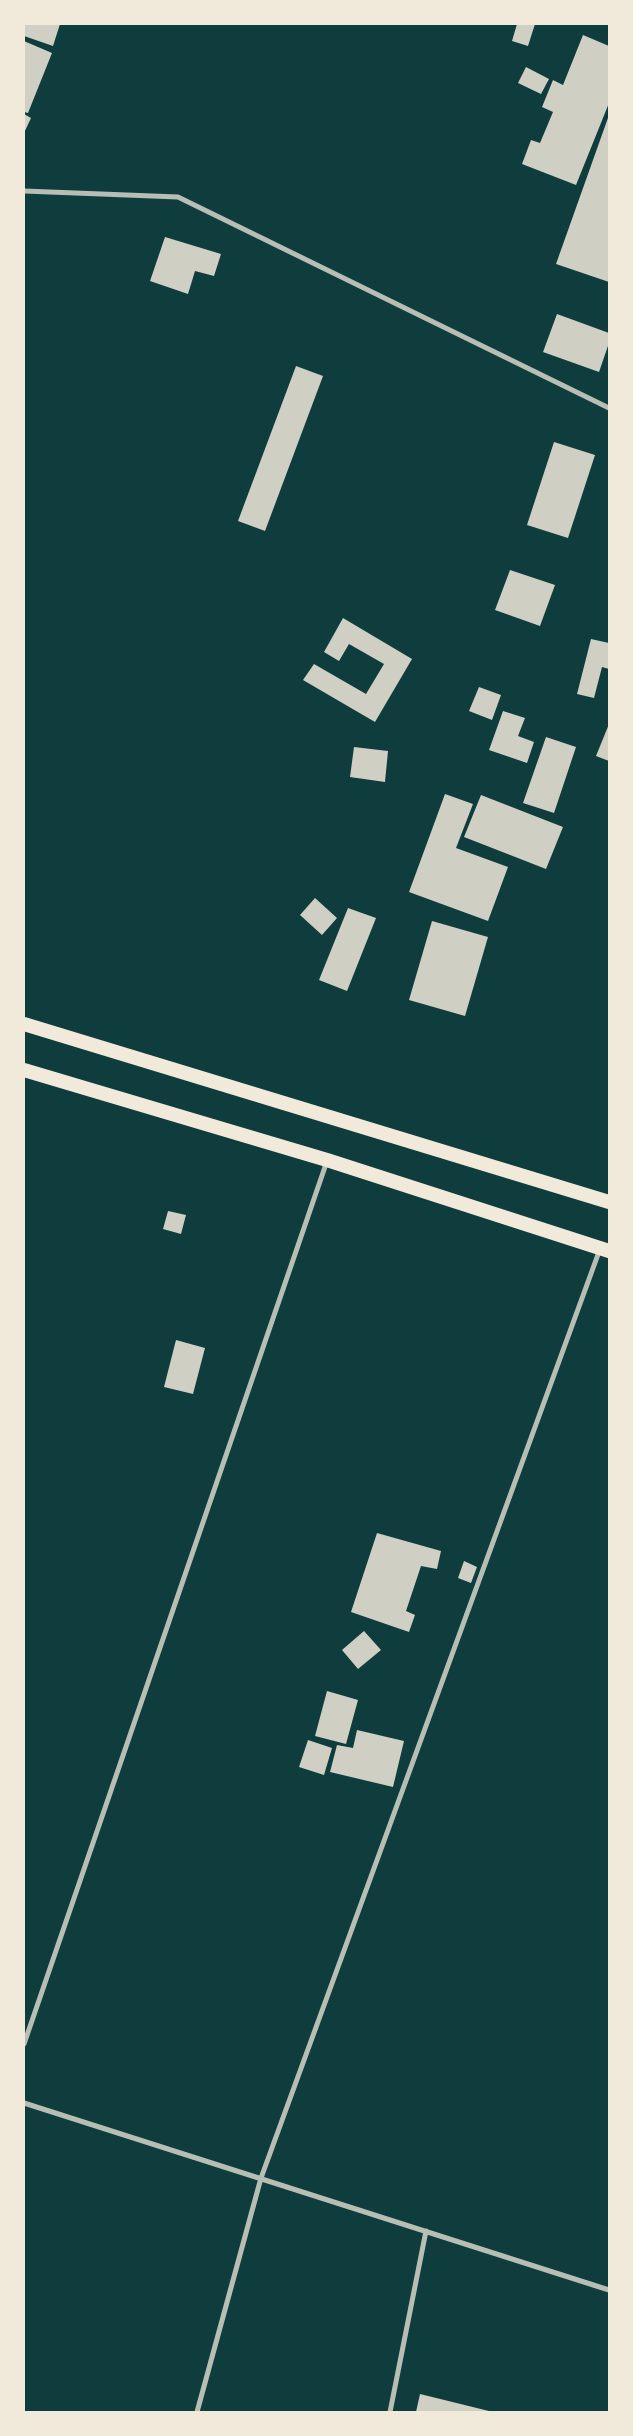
<!DOCTYPE html>
<style>
body{margin:0}
#map{position:relative;width:633px;height:2436px;overflow:hidden;background:#0f3d3e;font-family:Raleway,sans-serif}
canvas{display:block}
.frame{position:absolute;inset:0;border:25px solid #f1e9da;pointer-events:none}
</style>
<div id="map">
<canvas width="633" height="2436"></canvas>
<div class="frame"></div>
</div>
<script>
const ctx = document.querySelector('canvas').getContext('2d');
ctx.lineJoin = 'round';
function fillPath(path, color) { ctx.fillStyle = color; ctx.fill(path, 'evenodd'); }
const shape = rows => new Path2D(rows.map(r => 'M' + r).join(''));
function trace(path, color, width, dash) { ctx.strokeStyle = color; ctx.lineWidth = width; ctx.lineCap = dash ? 'butt' : 'round'; ctx.setLineDash(dash || []); ctx.stroke(path); }
fillPath(shape([
 [24,24,60,24,53,46,24,36],
 [517,24,535,24,528,46,512,41],
 [583,35,609,46,609,103,576,185,522,164,531,140,540,143,553,112,542,107,553,80,563,85],
 [24,41,52,53,28,113,24,112],
 [526,67,549,79,541,94,518,83],
 [24,114,31,118,24,133],
 [609,115,609,282,556,264],
 [165,237,221,254,214,276,195,271,188,294,150,281],
 [557,314,609,333,609,343,599,372,543,352],
 [296,366,323,376,265,531,238,521],
 [554,442,595,455,568,538,527,525],
 [510,570,555,585,540,626,495,610],
 [343,618,412,659,375,722,303,680,314,664,366,694,384,664,349,644,339,661,324,652],
 [591,639,609,643,609,669,602,667,594,698,577,694],
 [479,687,501,695,492,720,469,711],
 [503,711,525,718,518,736,534,742,527,763,489,750],
 [609,724,609,761,596,756],
 [546,737,576,747,554,813,523,803],
 [354,747,388,751,385,782,350,777],
 [445,794,473,804,456,848,508,867,488,921,409,892],
 [481,795,563,827,546,869,464,837],
 [315,898,337,918,322,935,300,915],
 [348,908,376,918,347,991,319,980],
 [432,921,488,937,465,1016,409,1000],
 [168,1211,186,1215,181,1234,163,1229],
 [176,1340,205,1348,193,1394,164,1387],
 [377,1533,441,1551,437,1569,421,1566,406,1611,415,1615,409,1632,351,1612],
 [464,1561,477,1567,471,1583,458,1578],
 [364,1631,381,1650,358,1669,342,1650],
 [327,1691,358,1700,346,1744,315,1736],
 [357,1730,404,1741,393,1787,330,1772,337,1745,353,1748],
 [308,1740,332,1748,324,1775,299,1767],
 [420,2394,493,2412,416,2412]
]), '#cfcfc3');
trace(shape([
 [24,191,178,197,609,408],
 [24,2044,327,1161],
 [24,2103,609,2290],
 [197,2412,261,2178,600,1249],
 [390,2412,426,2231]
]), '#b8beb3', 5);
trace(shape([
 [24,1024,609,1202],
 [24,1070,327,1160,609,1251]
]), '#f1e9da', 14);
</script>
